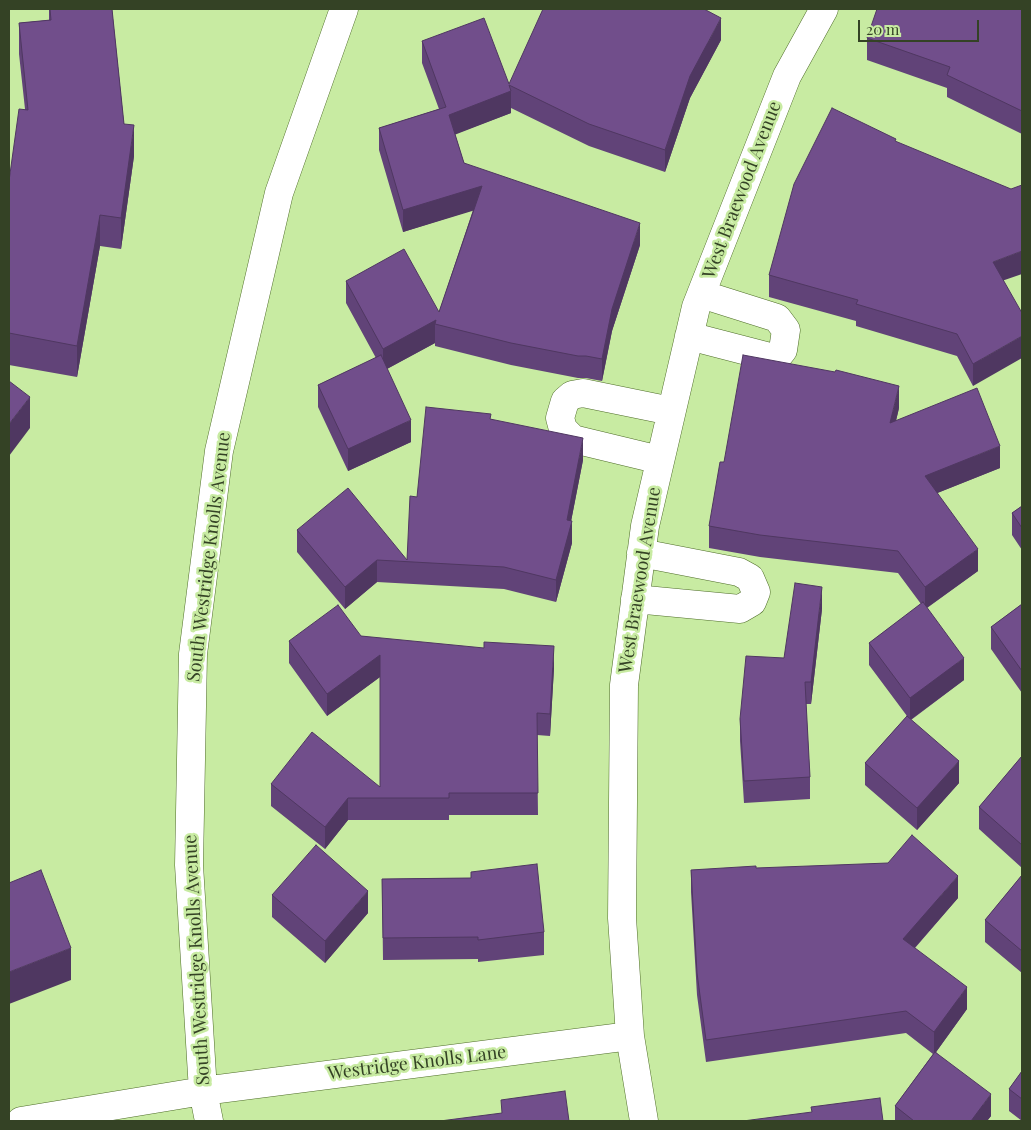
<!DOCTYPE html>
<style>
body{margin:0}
#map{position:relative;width:1031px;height:1130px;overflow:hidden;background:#c8eba2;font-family:"Playfair Display",serif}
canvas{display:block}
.frame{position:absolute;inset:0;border:10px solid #344225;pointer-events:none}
.scale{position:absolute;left:858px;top:20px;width:121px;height:22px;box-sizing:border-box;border:2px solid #344225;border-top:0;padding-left:6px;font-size:15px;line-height:18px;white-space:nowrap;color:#344225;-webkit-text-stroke:4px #c8eba2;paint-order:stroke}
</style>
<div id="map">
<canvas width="1031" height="1130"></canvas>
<div class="frame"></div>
<div class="scale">20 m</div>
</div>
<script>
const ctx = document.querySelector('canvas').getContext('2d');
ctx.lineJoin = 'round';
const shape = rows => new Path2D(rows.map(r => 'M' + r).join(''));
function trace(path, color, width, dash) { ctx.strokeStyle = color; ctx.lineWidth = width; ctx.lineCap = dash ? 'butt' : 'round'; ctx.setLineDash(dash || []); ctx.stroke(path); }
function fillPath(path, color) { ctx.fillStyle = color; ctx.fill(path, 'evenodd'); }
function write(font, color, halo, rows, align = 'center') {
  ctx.font = font + ' "Playfair Display",serif'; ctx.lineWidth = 5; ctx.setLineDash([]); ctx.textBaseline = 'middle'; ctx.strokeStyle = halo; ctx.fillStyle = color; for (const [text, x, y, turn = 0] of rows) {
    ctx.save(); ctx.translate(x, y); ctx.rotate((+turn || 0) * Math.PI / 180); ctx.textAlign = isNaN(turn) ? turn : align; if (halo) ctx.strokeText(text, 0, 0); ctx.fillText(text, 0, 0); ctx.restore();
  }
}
const minor = shape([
 [689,336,770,357,779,355,783,350,786,330,777,318,701,294],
 [660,460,573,439,563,429,560,418,565,401,572,395,583,393,671,411],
 [635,599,740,609,752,602,756,592,750,578,739,572,641,553],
 [21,1121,203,1091,630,1036],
 [209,1121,203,1091,189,865,193,654,219,451,279,193,344,9],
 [644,1121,630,1036,622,918,624,685,645,526,696,307,787,76,824,9]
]);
trace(minor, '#4f6d29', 29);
trace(minor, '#fff', 28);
fillPath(shape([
 [49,9,112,9,124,124,134,156,121,249,100,246,77,377,9,365,9,181,25,109,19,54,19,23,49,20],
 [1022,9,1022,134,947,97,947,88,867,60,867,38],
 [721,40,690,98,665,172,589,146,511,108,511,113,455,134,464,163,640,245,612,331,602,381,586,378,578,378,511,365,435,346,435,343,387,369,411,442,348,471,318,407,318,385,376,358,346,303,346,281,439,312,473,210,403,232,379,150,379,128,439,109,422,63,422,41,509,84],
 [896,142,1004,280,973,386,957,356,856,326,856,321,769,297,769,275],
 [899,408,896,421,1000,468,937,493,978,571,927,608,964,680,911,720,959,783,917,830,865,785,865,763,907,716,869,665,869,643,921,604,898,573,760,557,709,548,709,526],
 [491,419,583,460,571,521,572,543,556,602,504,589,377,582,345,609,297,552,297,530,407,560,417,497],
 [1022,506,1022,550,1012,535,1012,513],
 [1022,604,1022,693,991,649,991,627],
 [822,609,811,704,806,704,810,777,810,799,744,803,740,741,740,719,784,658],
 [361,636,554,668,550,736,537,735,538,815,449,815,449,820,348,820,325,849,271,806,271,784,380,787,380,677,327,716,289,663,289,641],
 [1022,756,1022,868,979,829,979,807],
 [756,868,958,898,915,948,967,1009,936,1052,991,1116,987,1121,895,1121,895,1106,933,1054,906,1033,706,1062,697,995,691,892,691,870],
 [471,872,544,932,544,955,478,962,478,959,383,960,382,879,471,878],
 [1022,875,1022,973,985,942,985,920],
 [272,895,368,913,325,963,272,917],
 [1022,1071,1022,1121,1009,1111,1009,1089]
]), '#614378');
fillPath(shape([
 [721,18,721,40,690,98,665,172,665,150,690,76],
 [511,91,511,113,449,137,449,115],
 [134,125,134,156,121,249,121,218],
 [482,186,482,208,403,232,403,210],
 [100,215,100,246,77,377,77,346],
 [640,223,640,245,612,331,602,381,602,359,612,309],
 [1022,251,1022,274,993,284,993,262],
 [436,320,435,324,435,343,383,371,383,349],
 [1022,336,1022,358,973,386,973,364],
 [899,386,899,408,890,445,890,423],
 [30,397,30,428,9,456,9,424],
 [411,420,411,442,348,471,348,449],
 [583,438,583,460,569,532,572,521,572,543,556,602,556,580,567,520],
 [1000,446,1000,468,925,498,925,476],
 [978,549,978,571,925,609,925,587],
 [377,560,377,582,345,609,345,587],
 [822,587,822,609,811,704,811,682],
 [554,646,554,668,550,736,550,714],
 [380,655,380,677,327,716,327,694],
 [964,658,964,680,910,720,910,698],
 [959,761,959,783,917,830,917,808],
 [348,798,348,820,325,849,325,827],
 [958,876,958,898,903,961,903,939],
 [368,891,368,913,325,963,325,941],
 [71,948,71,980,9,1004,9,972],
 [967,987,967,1009,934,1055,934,1032],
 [991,1094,991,1116,987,1121,971,1121]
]), '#4f3761');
const building = shape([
 [50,9,112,9,124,124,134,125,121,218,100,215,77,346,9,333,9,181,19,109,28,110,19,23,51,20,50,9],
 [543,9,704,9,721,18,690,76,665,150,589,124,509,85,511,91,449,115,464,163,640,223,612,309,602,359,586,356,578,356,511,343,435,324,436,320,383,349,346,281,404,249,439,312,482,186,403,210,379,128,446,107,422,41,484,18,509,84,543,9],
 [877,9,1022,9,1022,111,947,75,950,67,867,38,877,9],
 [832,108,896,139,895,141,1011,189,1022,185,1022,251,993,262,1022,313,1022,336,973,364,957,334,856,304,858,300,769,275,794,184,832,108],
 [381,355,411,420,348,449,318,385,381,355],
 [743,355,835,372,836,370,899,386,890,423,977,388,1000,446,925,476,978,549,925,587,898,551,760,535,709,526,720,462,724,462,743,355],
 [9,381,30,397,9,424,9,381],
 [426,407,491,414,490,419,583,438,567,520,572,521,556,580,504,567,377,560,345,587,297,530,348,488,407,560,410,496,417,497,426,407],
 [1022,506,1022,528,1012,513,1022,506],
 [795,583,822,587,811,682,805,682,810,777,744,781,740,719,746,656,784,658,795,583],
 [923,602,964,658,910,698,869,643,923,602],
 [1022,604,1022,671,991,627,1022,604],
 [338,605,361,636,484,648,484,642,554,646,550,714,537,713,538,793,449,793,449,798,348,798,325,827,271,784,312,732,380,787,380,655,327,694,289,641,338,605],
 [907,716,959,761,917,808,865,763,907,716],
 [1022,756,1022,845,979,807,1022,756],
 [912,835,958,876,903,939,967,987,934,1032,906,1011,706,1040,697,973,691,870,756,866,756,868,888,863,912,835],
 [316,845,368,891,325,941,272,895,316,845],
 [537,864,544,932,478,940,478,937,383,938,382,879,471,878,471,872,537,864],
 [41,870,71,948,9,972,9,883,41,870],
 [1022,875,1022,951,985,920,1022,875],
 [935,1052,991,1094,971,1121,914,1121,895,1106,935,1052],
 [1022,1071,1022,1099,1009,1089,1022,1071],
 [565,1091,569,1121,440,1121,502,1113,501,1100,565,1091],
 [880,1098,883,1121,743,1121,812,1112,811,1107,880,1098]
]);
fillPath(building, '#714e8b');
trace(building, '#4f3761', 1);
write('18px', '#344225', '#c8eba2', [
 ["West Braewood Avenue",742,190,-69],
 ["South Westridge Knolls Avenue",209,557,-83],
 ["West Braewood Avenue",640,580,-81],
 ["South Westridge Knolls Avenue",197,960,-93],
 ["Westridge Knolls Lane",417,1063,-7]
]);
</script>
